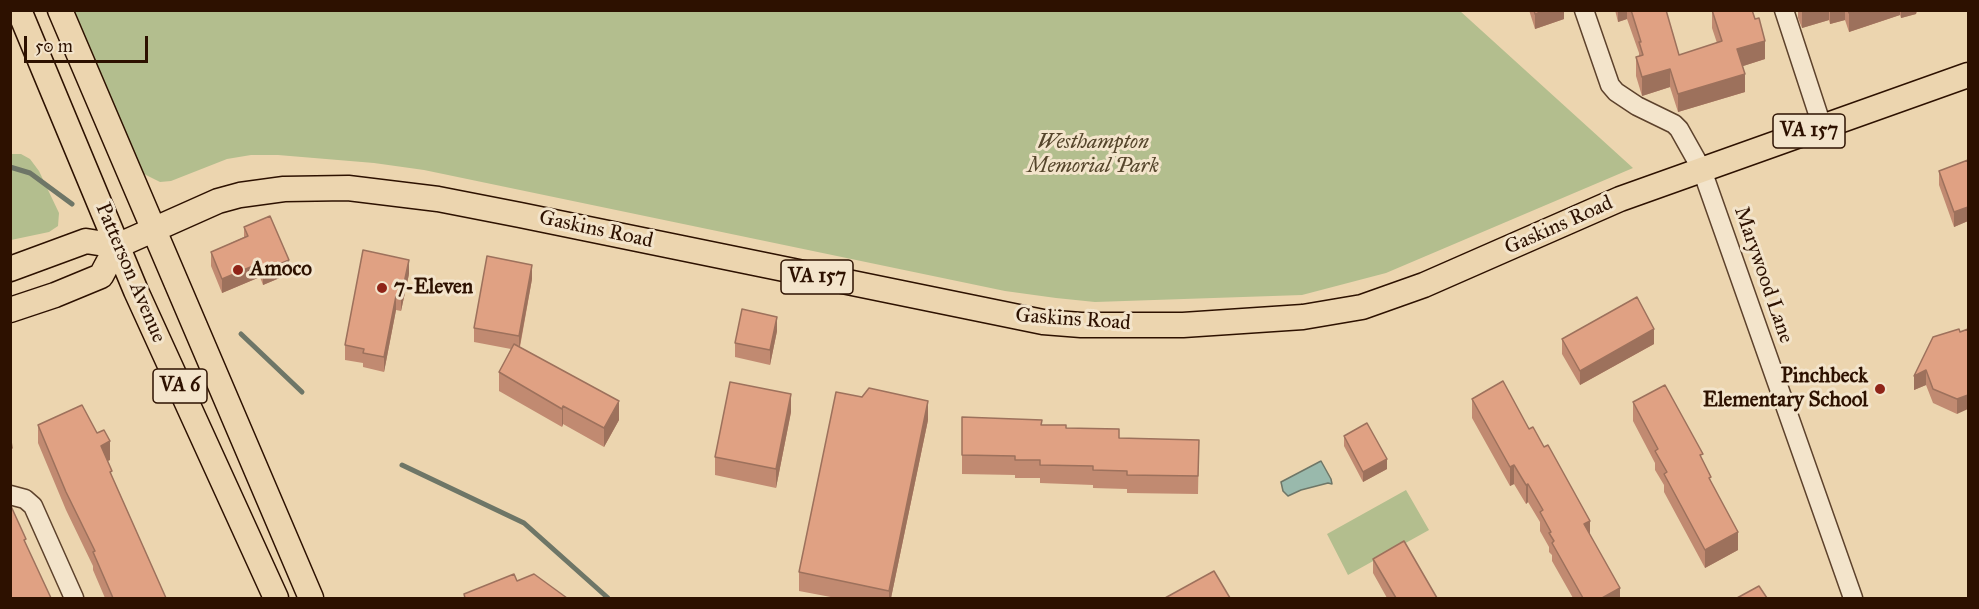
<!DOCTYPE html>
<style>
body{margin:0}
#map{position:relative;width:1979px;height:609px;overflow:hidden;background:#ecd5af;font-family:"IM FELL Great Primer",serif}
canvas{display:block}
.frame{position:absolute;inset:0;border:12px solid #2d1100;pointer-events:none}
.scale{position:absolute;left:24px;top:36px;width:124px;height:27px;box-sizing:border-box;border:3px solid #2d1100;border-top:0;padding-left:8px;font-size:18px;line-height:21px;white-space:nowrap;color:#2d1100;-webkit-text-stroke:4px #f3e4cb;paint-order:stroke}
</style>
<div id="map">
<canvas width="1979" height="609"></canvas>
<div class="frame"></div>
<div class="scale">50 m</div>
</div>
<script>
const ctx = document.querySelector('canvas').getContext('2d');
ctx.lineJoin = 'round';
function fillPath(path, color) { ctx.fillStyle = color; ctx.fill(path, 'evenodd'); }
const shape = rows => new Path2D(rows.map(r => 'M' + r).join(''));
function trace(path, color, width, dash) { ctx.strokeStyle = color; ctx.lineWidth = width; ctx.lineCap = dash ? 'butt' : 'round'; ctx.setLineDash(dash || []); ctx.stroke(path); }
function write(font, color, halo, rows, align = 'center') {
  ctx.font = font + ' "IM FELL Great Primer",serif'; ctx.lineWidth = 6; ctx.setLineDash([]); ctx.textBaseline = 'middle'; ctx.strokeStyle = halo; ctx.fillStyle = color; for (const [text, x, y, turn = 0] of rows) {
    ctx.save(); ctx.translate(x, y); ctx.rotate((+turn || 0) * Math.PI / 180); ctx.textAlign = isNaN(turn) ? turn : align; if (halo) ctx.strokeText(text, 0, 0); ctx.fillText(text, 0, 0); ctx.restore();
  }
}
fillPath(shape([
 [70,11,1460,11,1633,168,1386,273,1302,295,1095,302,1056,298,1005,291,424,170,374,163,278,155,251,155,227,159,171,181,160,182,144,174,137,166],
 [11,154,21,154,30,159,39,171,59,213,58,226,49,232,11,240],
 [1406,490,1429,530,1348,575,1327,534]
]), '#b3be8e');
const water = shape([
 [1321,461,1331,479,1332,484,1328,483,1301,490,1288,496,1283,491,1281,482,1321,461]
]);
fillPath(water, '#99b9ac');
trace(water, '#6e7667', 1.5);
trace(shape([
 [10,167,30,173,72,204],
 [241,334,302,392],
 [402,465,524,523,608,598]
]), '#6e7667', 5);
const minor = shape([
 [1584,10,1610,85,1616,92,1637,106,1674,124,1679,129,1702,170,1853,598],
 [1784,10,1822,126],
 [10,495,25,499,33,506,74,598]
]);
const major = shape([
 [19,10,136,291,276,598],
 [60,10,311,598],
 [10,269,86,241,117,246,218,201,240,195,284,189,348,188,438,199,520,215,1043,322,1081,325,1183,325,1303,317,1362,307,1424,285,1620,199,1968,75],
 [10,310,55,295,101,276,117,246]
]);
trace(minor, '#5d422c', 21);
trace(major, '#2d1100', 27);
trace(minor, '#f3e4cb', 18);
trace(major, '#ecd5af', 24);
fillPath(shape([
 [1529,10,1564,10,1564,19,1535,29],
 [1615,10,1666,10,1679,55,1717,43,1712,28,1712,10,1765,59,1743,66,1745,92,1678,112,1670,87,1642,96,1636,76,1636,57,1639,56,1639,53,1627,19,1618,22],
 [1798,10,1917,10,1916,14,1901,18,1900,15,1849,32,1845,20,1830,24,1829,20,1802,28,1798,18],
 [1968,160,1968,221,1954,227,1939,185,1939,171],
 [244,227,289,274,263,285,260,277,222,293,211,266,211,252,244,237],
 [409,274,401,311,396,310,384,372,363,367,363,363,345,360,345,345],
 [532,279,520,347,619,420,604,447,563,424,562,427,499,391,499,372,511,349,474,342,474,328],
 [777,331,770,365,735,357,735,343],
 [1960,332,1957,414,1933,403,1926,385,1914,390,1914,376],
 [1562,339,1654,344,1580,385,1562,354],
 [1472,399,1529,429,1590,535,1620,598,1573,598,1552,561,1552,555,1549,552,1549,547,1540,531,1540,522,1528,502,1526,504,1514,484,1510,486,1472,418],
 [1633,402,1703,461,1738,550,1705,568,1664,492,1664,485,1655,470,1655,463,1633,421],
 [791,412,776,488,715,475,715,457],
 [962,417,1042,425,1119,438,1199,440,1198,494,1127,493,1127,489,1093,488,1093,485,1040,483,1040,478,1015,478,1015,475,962,474],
 [928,420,891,598,836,598,799,591,799,572],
 [38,425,97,433,110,460,107,461,112,476,166,598,105,598,93,570,93,566,66,510,38,443],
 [10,434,12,448,12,467,10,467],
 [1344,436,1387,469,1363,482,1344,446],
 [1373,559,1437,598,1387,598,1373,573]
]), '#c18a71');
fillPath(shape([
 [1546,10,1564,10,1564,19,1535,29,1535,14],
 [1618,10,1627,10,1627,19,1618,22],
 [1802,10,1829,10,1829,20,1802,28],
 [1830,10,1845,10,1845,20,1830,24],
 [1857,10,1900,10,1900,15,1849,32,1849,13],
 [1901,10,1917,10,1916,14,1901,18],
 [1765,41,1765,59,1737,68,1737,49],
 [1670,69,1670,87,1642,96,1642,77],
 [1745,74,1745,92,1678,112,1678,94],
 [1968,207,1968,221,1954,227,1954,212],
 [289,260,289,274,263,285,263,271],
 [409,260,409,274,401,311,401,297],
 [260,263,260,277,222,293,222,279],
 [532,265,532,279,519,350,519,336],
 [396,296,396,310,384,372,384,357],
 [777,317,777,331,770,365,770,350],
 [1654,329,1654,344,1580,385,1580,371],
 [1926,370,1926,385,1914,390,1914,376],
 [791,394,791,412,776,488,776,469],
 [1968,395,1968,409,1957,414,1957,399],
 [619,401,619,420,604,447,604,428],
 [928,401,928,420,891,598,889,598,889,591],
 [563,406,563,424,562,427,562,409],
 [110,441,110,460,101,464,101,446],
 [1387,459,1387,469,1363,482,1363,472],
 [1514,465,1514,484,1510,486,1510,467],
 [1528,484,1528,502,1526,504,1526,485],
 [1590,521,1590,540,1584,524],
 [1738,532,1738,550,1705,568,1705,550],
 [1620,588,1620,598,1602,598]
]), '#9d715c');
const building = shape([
 [1534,10,1546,10,1535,14,1534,10],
 [1631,10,1666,10,1679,55,1722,41,1712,10,1752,10,1755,19,1759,18,1765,41,1737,49,1745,74,1678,94,1670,69,1642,77,1636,57,1643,55,1639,42,1641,42,1631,10],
 [1848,10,1857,10,1849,13,1848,10],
 [1968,160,1968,207,1954,212,1939,171,1968,160],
 [270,216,289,260,263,271,260,263,222,279,211,252,248,236,244,227,270,216],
 [363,250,409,260,401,297,396,296,384,357,363,353,364,349,345,345,363,250],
 [487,256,532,265,519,336,474,328,487,256],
 [1637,297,1654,329,1580,371,1562,339,1637,297],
 [742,309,777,317,770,350,735,343,742,309],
 [1959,329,1960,332,1968,329,1968,395,1957,399,1933,389,1926,370,1914,376,1933,337,1959,329],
 [514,344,619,401,604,428,563,406,562,409,499,372,514,344],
 [1503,381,1529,429,1533,427,1544,447,1548,445,1590,521,1584,524,1620,588,1602,598,1583,598,1552,543,1554,541,1549,533,1551,532,1540,512,1543,510,1528,484,1526,485,1514,465,1510,467,1472,399,1503,381],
 [730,382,791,394,776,469,715,457,730,382],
 [1665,385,1703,454,1700,455,1711,477,1709,478,1738,532,1705,550,1664,474,1667,472,1655,451,1658,449,1633,402,1665,385],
 [869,388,928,401,889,591,799,572,836,392,862,397,869,388],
 [82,405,97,433,104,430,110,441,101,446,112,471,110,472,166,598,113,598,93,552,95,551,66,492,38,425,82,405],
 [962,417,1042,420,1041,425,1066,425,1066,428,1119,429,1119,438,1199,440,1198,476,1127,475,1127,471,1093,470,1093,466,1040,465,1040,460,1015,460,1015,456,962,455,962,417],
 [1367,423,1387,459,1363,472,1344,436,1367,423],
 [10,434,12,448,10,448,10,434],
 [10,504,26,539,24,540,51,598,10,598,10,504],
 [1404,541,1437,598,1396,598,1373,559,1404,541],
 [1214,571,1230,598,1165,598,1214,571],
 [514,574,517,581,534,574,567,598,465,598,464,594,514,574],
 [1759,586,1767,598,1737,598,1759,586]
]);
fillPath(building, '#e0a183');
trace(building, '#9d715c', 1.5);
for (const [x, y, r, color] of [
 [238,270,6,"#8f2418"],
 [382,288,6,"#8f2418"],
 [1880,389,6,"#8f2418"]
]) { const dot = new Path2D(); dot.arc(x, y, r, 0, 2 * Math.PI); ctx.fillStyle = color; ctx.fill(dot); trace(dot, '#f3e4cb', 2); }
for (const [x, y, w] of [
 [1809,131,72],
 [817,277,72],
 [180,386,54]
]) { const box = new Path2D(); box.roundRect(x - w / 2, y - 17, w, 34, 4.5); ctx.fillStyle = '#f3e4cb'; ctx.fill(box); trace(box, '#2d1100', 1.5); }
write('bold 20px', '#2d1100', null, [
 ["VA 157",1809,131],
 ["VA 157",817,277],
 ["VA 6",180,386]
]);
write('italic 21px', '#55452b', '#f3e4cb', [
 ["Westhampton",1093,143],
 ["Memorial Park",1093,167]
]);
write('21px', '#2d1100', '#f3e4cb', [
 ["Gaskins Road",1559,226,-24],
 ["Gaskins Road",596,230,12],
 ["Patterson Avenue",130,273,67],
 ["Marywood Lane",1763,275,71],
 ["Gaskins Road",1073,320,4]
]);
write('bold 21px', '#2d1100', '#f3e4cb', [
 ["Amoco",250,270],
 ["7-Eleven",394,288],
 ["Pinchbeck",1868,377,"right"],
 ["Elementary School",1868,401,"right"]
], 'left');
</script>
